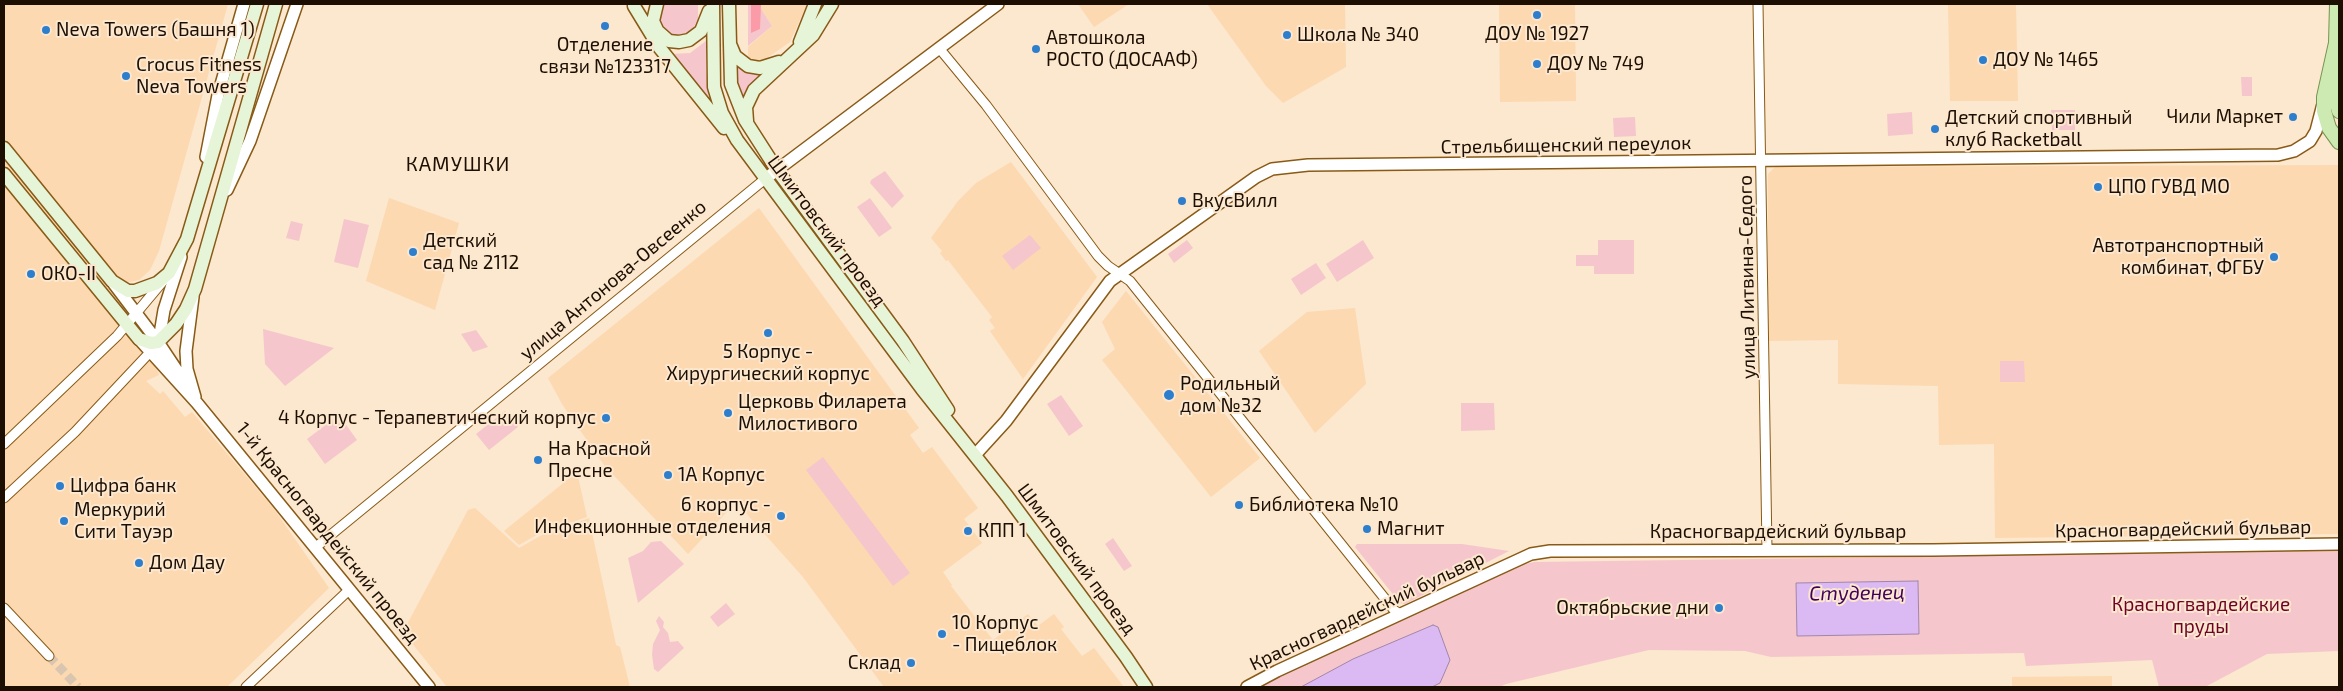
<!DOCTYPE html>
<meta charset="utf-8">
<style>
body{margin:0}
#map{position:relative;width:2343px;height:691px;overflow:hidden;background:#fce7cf;font-family:"Exo 2",sans-serif}
canvas{display:block}
.frame{position:absolute;inset:0;border:5px solid #1c0e00;pointer-events:none}
</style>
<div id="map">
<canvas width="2343" height="691"></canvas>
<div class="frame"></div>
</div>
<script>
const ctx = document.querySelector('canvas').getContext('2d');
ctx.lineJoin = 'round';
function fillPath(path, color) { ctx.fillStyle = color; ctx.fill(path, 'evenodd'); }
const shape = rows => new Path2D(rows.map(r => 'M' + r).join(''));
function trace(path, color, width, dash) { ctx.strokeStyle = color; ctx.lineWidth = width; ctx.lineCap = dash ? 'butt' : 'round'; ctx.setLineDash(dash || []); ctx.stroke(path); }
function write(font, color, halo, rows, align = 'center') {
  ctx.font = font + ' "Exo 2",sans-serif'; ctx.lineWidth = 4; ctx.setLineDash([]); ctx.textBaseline = 'middle'; ctx.strokeStyle = halo; ctx.fillStyle = color; for (const [text, x, y, turn = 0] of rows) {
    ctx.save(); ctx.translate(x, y); ctx.rotate((+turn || 0) * Math.PI / 180); ctx.textAlign = isNaN(turn) ? turn : align; if (halo) ctx.strokeText(text, 0, 0); ctx.fillText(text, 0, 0); ctx.restore();
  }
}
fillPath(shape([
 [4,4,228,4,159,251,150,270,139,280,125,283,159,375,146,381,160,394,163,391,185,417,192,412,274,509,329,588,227,687,4,687],
 [758,4,807,4,790,42,764,60,756,61,748,58,748,47,772,26],
 [1078,4,1129,4,1094,27],
 [1207,4,1345,4,1346,67,1283,103,1266,86],
 [1499,4,1575,4,1576,101,1500,102],
 [1948,4,2016,4,2018,101,1950,101],
 [1011,162,1097,277,1023,379,990,331,995,328,989,320,992,317,948,260,946,261,940,253,942,251,931,238,958,201,976,183],
 [2339,165,2339,534,1995,538,1994,444,1939,445,1938,386,1838,384,1838,340,1768,341,1768,174,1775,167],
 [389,198,459,223,435,310,366,281],
 [759,208,919,428,910,435,923,453,932,447,978,508,964,519,982,543,943,572,952,585,951,586,993,640,1028,614,1038,626,1054,614,1064,627,1061,629,1082,656,1094,648,1124,687,884,687,803,577,736,502,688,554,604,465,562,404,548,378],
 [1126,291,1260,458,1211,497,1102,360,1115,349,1102,322],
 [1355,308,1366,384,1315,433,1259,351,1307,312],
 [577,472,587,517,540,533,519,545,504,531],
 [475,508,519,548,542,535,589,518,616,645,620,647,630,687,447,687,403,632,468,510],
 [2112,676,2112,687,2012,687,2012,677]
]), '#fcd9b0');
fillPath(shape([
 [662,4,698,4,698,19,693,28,685,34,676,36,669,35,662,29,659,21],
 [748,4,758,4,772,26,748,46],
 [706,41,706,70,709,98,670,54,690,53],
 [735,59,769,72,744,106,737,83],
 [2241,77,2252,77,2252,96,2242,96],
 [2051,110,2075,110,2075,130,2052,130],
 [1912,112,1913,134,1888,136,1887,114],
 [1635,117,1636,136,1614,137,1613,118],
 [885,171,904,196,892,208,870,183,871,180],
 [870,198,892,228,879,237,857,207],
 [344,219,369,225,358,268,334,262],
 [291,221,303,224,299,241,286,238],
 [1030,235,1041,248,1013,270,1002,256],
 [1187,240,1193,248,1174,263,1168,254],
 [1363,240,1374,258,1337,282,1326,264],
 [1598,240,1634,240,1634,274,1594,274,1594,266,1576,266,1576,255,1598,255],
 [1316,263,1326,278,1301,295,1291,279],
 [263,329,334,348,285,386,265,364],
 [476,330,488,347,473,352,461,334],
 [2000,361,2024,361,2025,382,2000,382],
 [1061,395,1083,426,1069,436,1047,404],
 [1461,403,1494,403,1495,430,1461,431],
 [505,411,518,427,489,450,476,434],
 [339,415,357,440,325,464,307,439],
 [823,457,910,573,893,586,806,470],
 [1113,538,1132,566,1124,571,1105,544],
 [661,541,684,564,638,603,628,558,643,551,651,542],
 [1357,544,1462,544,1509,551,1405,604,1400,603,1355,547],
 [2339,551,2339,651,2267,654,2205,687,2159,687,2152,660,2026,666,2024,653,1771,657,1745,651,1649,650,1506,684,1500,687,1260,687,1284,673,1518,565,1535,562],
 [726,603,735,614,718,627,710,617],
 [659,616,664,622,663,627,668,633,670,642,678,641,684,648,658,672,654,669,652,655,653,644,660,630,656,621]
]), '#f5c7cc');
fillPath(shape([
 [751,4,761,4,760,29,751,33]
]), '#fb9ba8');
const water = shape([
 [1918,581,1919,634,1797,636,1796,583,1918,581],
 [1433,625,1438,627,1450,660,1440,683,1432,687,1301,687,1353,659,1433,625]
]);
fillPath(water, '#dbb9f3');
trace(water, '#a286aa', 1);
trace(shape([
 [49,656,78,687]
]), '#dac6b0', 9, [9, 4.5]);
const minor = shape([
 [1758,4,1767,549],
 [939,48,986,105,1098,256,1108,266,1130,281,1394,610,1400,614],
 [4,444,117,336,164,280],
 [4,498,75,432,154,348],
 [316,547,765,179],
 [4,608,49,656],
 [246,687,349,590]
]);
const tertiary = shape([
 [206,157,218,95,244,4],
 [765,179,998,4],
 [227,190,250,141,297,4],
 [114,284,158,342,182,378],
 [193,297,186,351,187,369,195,397],
 [139,339,197,403,429,687],
 [158,346,164,310,181,257],
 [975,455,1006,421,1110,281,1256,177,1272,169,1308,165,2278,155,2294,151,2310,141,2316,131,2323,104],
 [1247,687,1277,671,1531,554,1550,551,1933,550,2339,544]
]);
const secondary = shape([
 [657,4,653,21,658,32],
 [713,4,714,87,722,113,737,140,922,389,1007,496,1126,657,1146,687],
 [729,4,731,84,745,120,777,170,903,341,948,410],
 [634,6,659,47,724,128],
 [652,26,669,41,679,42,689,40,701,31,709,11],
 [800,42,815,4],
 [730,44,735,56,748,66,760,68,779,62],
 [747,121,746,107,754,90,813,35,832,4],
 [4,148,112,281,128,291,135,291,157,283,169,273,187,239,257,4],
 [4,174,139,339,151,343,158,342,176,324,186,309,195,289,276,4]
]);
const primary = shape([
 [2337,4,2336,43,2324,97,2324,111,2329,128,2339,142],
 [2339,72,2336,101,2339,111]
]);
trace(minor, '#885a16', 11);
trace(tertiary, '#885a16', 14);
trace(secondary, '#885a16', 15);
trace(primary, '#789452', 16);
trace(minor, '#fff', 9);
trace(tertiary, '#fff', 11);
trace(secondary, '#e6f4d8', 12);
trace(primary, '#cceab2', 14);
for (const [x, y, r, color] of [
 [1537,15,5,"#2e7ece"],
 [605,26,5,"#2e7ece"],
 [46,30,5,"#2e7ece"],
 [1287,35,5,"#2e7ece"],
 [1036,49,5,"#2e7ece"],
 [1983,60,5,"#2e7ece"],
 [1537,64,5,"#2e7ece"],
 [126,76,5,"#2e7ece"],
 [2293,117,5,"#2e7ece"],
 [1935,129,5,"#2e7ece"],
 [2098,187,5,"#2e7ece"],
 [1182,201,5,"#2e7ece"],
 [413,252,5,"#2e7ece"],
 [2274,257,5,"#2e7ece"],
 [31,274,5,"#2e7ece"],
 [768,333,5,"#2e7ece"],
 [1169,395,6,"#2e7ece"],
 [728,413,5,"#2e7ece"],
 [606,418,5,"#2e7ece"],
 [538,460,5,"#2e7ece"],
 [668,475,5,"#2e7ece"],
 [60,486,5,"#2e7ece"],
 [1239,505,5,"#2e7ece"],
 [781,516,5,"#2e7ece"],
 [64,521,5,"#2e7ece"],
 [1367,529,5,"#2e7ece"],
 [968,531,5,"#2e7ece"],
 [139,563,5,"#2e7ece"],
 [1719,608,5,"#2e7ece"],
 [942,634,5,"#2e7ece"],
 [911,663,5,"#2e7ece"]
]) { const dot = new Path2D(); dot.arc(x, y, r, 0, 2 * Math.PI); ctx.fillStyle = color; ctx.fill(dot); trace(dot, '#fce7cf', 2); }
write('19px', '#1c0e00', '#fce7cf', [
 ["Neva Towers (Башня 1)",56,30],
 ["ДОУ № 1927",1537,34,"center"],
 ["Школа № 340",1297,35],
 ["Автошкола",1046,38],
 ["РОСТО (ДОСААФ)",1046,60],
 ["Отделение",605,45,"center"],
 ["связи №123317",605,67,"center"],
 ["ДОУ № 1465",1993,60],
 ["ДОУ № 749",1547,64],
 ["Crocus Fitness",136,65],
 ["Neva Towers",136,87],
 ["Чили Маркет",2283,117,"right"],
 ["Детский спортивный",1945,118],
 ["клуб Racketball",1945,140],
 ["ЦПО ГУВД МО",2108,187],
 ["ВкусВилл",1192,201],
 ["Детский",423,241],
 ["сад № 2112",423,263],
 ["Автотранспортный",2264,246,"right"],
 ["комбинат, ФГБУ",2264,268,"right"],
 ["ОКО-II",41,274],
 ["5 Корпус -",768,352,"center"],
 ["Хирургический корпус",768,374,"center"],
 ["Родильный",1180,384],
 ["дом №32",1180,406],
 ["Церковь Филарета",738,402],
 ["Милостивого",738,424],
 ["4 Корпус - Терапевтический корпус",596,418,"right"],
 ["На Красной",548,449],
 ["Пресне",548,471],
 ["1А Корпус",678,475],
 ["Цифра банк",70,486],
 ["6 корпус -",771,505,"right"],
 ["Инфекционные отделения",771,527,"right"],
 ["Библиотека №10",1249,505],
 ["Меркурий",74,510],
 ["Сити Тауэр",74,532],
 ["Магнит",1377,529],
 ["КПП 1",978,531],
 ["Дом Дау",149,563],
 ["Октябрьские дни",1709,608,"right"],
 ["10 Корпус",952,623],
 ["- Пищеблок",952,645],
 ["Склад",901,663,"right"]
], 'left');
write('19px', '#1c0e00', '#fce7cf', [
 ["Стрельбищенский переулок",1566,145,-1],
 ["Шмитовский проезд",827,231,53],
 ["улица Литвина-Седого",1747,277,-91],
 ["улица Антонова-Овсеенко",613,280,-40],
 ["Красногвардейский бульвар",2183,529,-1],
 ["Красногвардейский бульвар",1778,532],
 ["1-й Красногвардейский проезд",328,533,51],
 ["Шмитовский проезд",1077,559,53],
 ["Красногвардейский бульвар",1367,611,-25]
]);
write('19px', '#6f0026', '#fce7cf', [
 ["Красногвардейские",2201,605],
 ["пруды",2201,627]
]);
ctx.letterSpacing = '1px';
write('20px', '#1c0e00', '#fce7cf', [
 ["КАМУШКИ",458,164]
]);
ctx.letterSpacing = '0px';
write('italic 20px', '#3f015a', '#fce7cf', [
 ["Студенец",1857,593,-1]
]);
</script>
